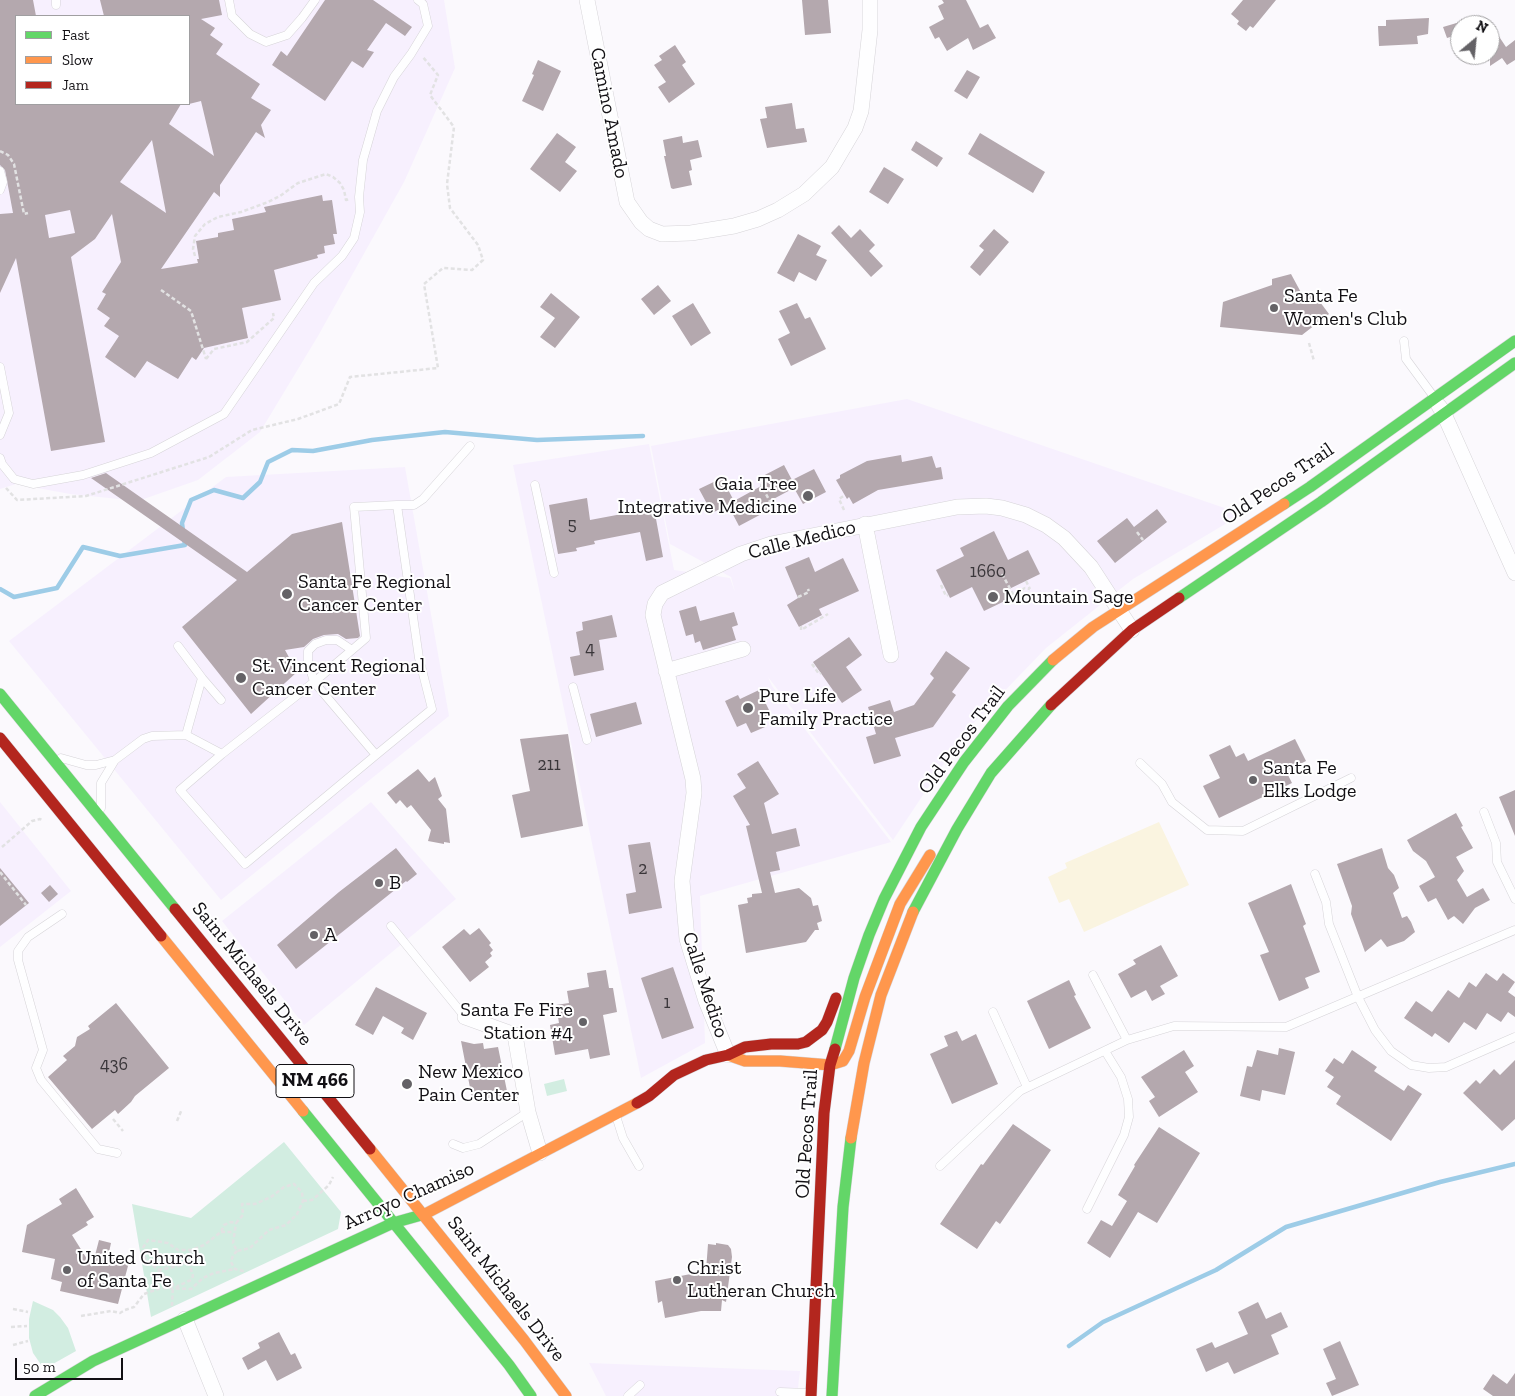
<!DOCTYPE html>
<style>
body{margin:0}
#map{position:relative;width:1515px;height:1396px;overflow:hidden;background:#fbf9fd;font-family:"Zilla Slab",serif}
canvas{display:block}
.legend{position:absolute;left:15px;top:15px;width:175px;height:90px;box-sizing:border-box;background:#fff;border:1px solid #a09fa1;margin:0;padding:6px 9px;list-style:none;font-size:15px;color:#121014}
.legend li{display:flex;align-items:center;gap:10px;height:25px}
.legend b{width:25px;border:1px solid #a09fa1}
.north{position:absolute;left:1450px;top:15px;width:50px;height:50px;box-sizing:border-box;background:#fff;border:1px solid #a09fa1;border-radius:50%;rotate:28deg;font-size:14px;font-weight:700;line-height:20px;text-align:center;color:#121014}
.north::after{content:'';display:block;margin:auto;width:18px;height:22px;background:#646266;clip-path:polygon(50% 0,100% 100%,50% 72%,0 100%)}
.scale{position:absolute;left:15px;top:1358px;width:108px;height:22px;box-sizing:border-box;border:2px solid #121014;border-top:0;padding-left:6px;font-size:15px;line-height:18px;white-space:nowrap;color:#121014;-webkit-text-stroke:4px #fff;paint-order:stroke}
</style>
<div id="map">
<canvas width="1515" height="1396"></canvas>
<ul class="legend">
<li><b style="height:6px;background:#63d668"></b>Fast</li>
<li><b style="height:6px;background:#ff974d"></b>Slow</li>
<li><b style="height:6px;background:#b3261e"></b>Jam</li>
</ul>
<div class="north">N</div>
<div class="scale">50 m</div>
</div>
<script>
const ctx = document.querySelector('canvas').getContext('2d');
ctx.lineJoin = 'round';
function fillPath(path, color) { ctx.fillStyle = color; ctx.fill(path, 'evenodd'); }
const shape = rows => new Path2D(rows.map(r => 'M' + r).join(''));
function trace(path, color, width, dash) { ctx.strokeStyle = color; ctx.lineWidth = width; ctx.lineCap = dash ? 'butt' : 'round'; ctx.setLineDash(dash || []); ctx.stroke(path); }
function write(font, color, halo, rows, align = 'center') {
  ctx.font = font + ' "Zilla Slab",serif'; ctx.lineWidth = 4; ctx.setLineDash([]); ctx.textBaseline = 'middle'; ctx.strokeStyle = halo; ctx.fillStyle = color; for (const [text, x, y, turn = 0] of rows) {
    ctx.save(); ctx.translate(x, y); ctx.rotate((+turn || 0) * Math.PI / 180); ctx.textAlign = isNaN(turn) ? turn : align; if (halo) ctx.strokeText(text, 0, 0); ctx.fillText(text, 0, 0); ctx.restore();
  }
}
fillPath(shape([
 [0,0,444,0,455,68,404,182,318,336,260,432,198,480,138,501,70,494,16,484,0,489],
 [16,16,189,16,189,104,16,104],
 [907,399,1242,514,1133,579,1046,648,965,732,893,840,768,677,772,686,891,842,700,896,705,1043,641,1078,513,465,649,444,674,570,730,578,735,592,731,577,670,544,651,446],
 [405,467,449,716,221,900,9,641,226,477],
 [0,802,71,891,0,947],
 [371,802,456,899,304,1025,222,921],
 [589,1363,800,1371,797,1396,606,1396]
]), '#f7f0fe');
fillPath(shape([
 [564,1079,567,1091,547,1096,544,1084],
 [284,1142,341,1212,338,1229,151,1317,132,1204,191,1218],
 [33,1301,53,1310,60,1317,68,1328,76,1351,44,1369,33,1353,29,1338,29,1319]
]), '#d2ede1');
fillPath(shape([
 [1159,822,1189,885,1084,932,1069,899,1059,903,1048,877,1067,868,1065,863]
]), '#faf4e0');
trace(shape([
 [183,531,182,523,191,500,214,490,243,498,260,482,268,462,292,450,313,451,372,440,445,432,537,440,643,436],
 [0,589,14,597,57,588,83,547,120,556,185,545,184,539],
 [1069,1346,1103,1322,1216,1270,1286,1227,1440,1182,1515,1164]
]), '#9dcce7', 4.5);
fillPath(shape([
 [0,0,33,0,36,16,16,16,16,104,181,104,169,124,214,156,201,101,189,104,189,16,104,16,100,0,219,0,222,15,201,19,215,28,210,35,223,44,216,54,260,84,251,98,271,110,261,125,265,138,256,132,220,185,220,197,214,192,161,269,198,263,197,259,199,259,196,241,218,237,218,233,234,230,232,219,266,212,264,207,322,195,323,201,332,200,337,234,333,234,335,244,324,246,325,253,317,255,318,258,274,270,281,300,242,308,248,338,204,348,196,360,192,357,178,379,147,361,135,378,105,357,119,336,104,326,110,318,97,309,106,294,102,292,121,262,112,214,95,239,71,257,105,442,51,451,16,258,0,293,0,214,13,213,5,170,0,165],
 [152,140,166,213,120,182],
 [70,210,75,233,49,238,45,215],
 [325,0,373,0,412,27,405,36,386,23,367,50,374,52,363,68,352,61,325,101,272,65,281,51,287,56],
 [802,0,828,0,831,33,805,35],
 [942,0,966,0,980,28,988,24,996,38,973,50,968,38,947,51,939,37,935,39,929,27,944,19,938,6,944,3],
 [1243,0,1276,0,1253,28,1250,26,1246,31,1237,24,1239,21,1231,14],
 [1429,18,1428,34,1417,36,1418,44,1379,46,1378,26,1386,26,1386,20],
 [1460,22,1460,34,1447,38,1443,27],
 [1490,23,1506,47,1515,40,1515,60,1507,65,1502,58,1490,66],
 [675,45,686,62,682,65,695,84,669,103,658,87,666,82,654,65,662,60,659,56],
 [538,60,561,71,543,111,522,101,534,75,532,74],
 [967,70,980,77,967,99,954,91],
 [792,103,796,129,804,128,807,142,767,148,760,119,767,118,765,107],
 [557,133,576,147,565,162,577,171,560,192,530,169],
 [980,133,1045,172,1033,193,968,154],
 [682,136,683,143,698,140,702,157,690,160,692,170,689,171,692,185,673,189,671,188,664,156,666,156,663,140],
 [916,141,943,158,937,167,911,150],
 [884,167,904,179,888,204,869,192],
 [839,225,851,238,860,229,875,245,869,251,883,266,871,277,831,233],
 [994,229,1009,242,980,276,970,267,984,250,979,246],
 [798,234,821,246,816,255,827,260,816,281,799,272,794,282,777,273],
 [1291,274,1304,298,1314,294,1329,314,1302,335,1220,327,1223,302,1272,285,1272,279],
 [658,285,671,301,654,315,641,299],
 [551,293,580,317,555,348,540,337,555,318,540,307],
 [693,303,711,333,691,346,672,316],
 [797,303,805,319,810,317,826,349,791,366,778,339,790,333,779,311],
 [901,455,902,462,932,456,936,468,941,467,943,479,878,490,853,504,849,497,847,499,836,480,840,478,840,475,867,461],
 [784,465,792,480,814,469,826,492,803,504,794,488,766,503,769,510,739,526,728,505,712,513,699,489,722,478,734,501,763,485,759,478],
 [106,473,247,572,292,534,342,522,360,636,358,638,346,639,338,634,324,635,313,639,304,647,285,650,297,672,251,714,182,627,237,580,91,478],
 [587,498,590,520,654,508,663,557,646,561,640,532,594,541,595,544,576,548,577,551,558,554,549,505],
 [1157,509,1167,522,1115,563,1097,541,1127,518,1134,527],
 [994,531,1008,560,1028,550,1040,574,1005,591,1009,599,984,611,972,587,950,598,936,570,964,556,960,548],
 [809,557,815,572,843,558,859,591,819,609,822,615,799,627,787,605,798,598,785,567],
 [696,606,700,621,734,612,738,625,732,627,736,640,703,650,700,641,695,643,693,634,686,636,679,611],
 [612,615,617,637,599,640,604,670,574,676,570,657,580,655,576,632,583,630,582,622],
 [849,637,862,655,846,667,862,690,842,703,813,662],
 [946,651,970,668,952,692,956,695,933,727,895,738,901,756,874,764,866,737,876,734,868,707,890,700,894,712,914,705,934,678,930,674],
 [759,690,771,714,761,719,765,727,751,733,746,723,737,727,725,701,738,695,740,699],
 [636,702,642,724,596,737,590,714],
 [568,734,583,826,521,838,512,795,530,791,520,739],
 [1295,739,1306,761,1286,771,1292,783,1219,818,1203,786,1220,778,1209,755,1230,745,1236,757,1244,753,1248,761],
 [758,761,779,794,764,803,772,834,796,828,800,846,776,852,780,870,770,872,775,893,799,888,811,898,813,906,818,905,822,921,817,923,819,930,815,930,806,942,746,953,738,905,748,903,747,898,752,897,752,894,762,893,746,826,750,825,733,796,746,788,737,774],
 [418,769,429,782,435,777,442,796,438,799,446,809,450,843,444,842,444,844,428,841,431,830,411,805,407,808,400,800,396,804,387,793],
 [1515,790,1515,836,1499,797],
 [1456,813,1463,826,1461,827,1473,848,1456,857,1464,871,1457,880,1467,897,1483,888,1490,900,1475,908,1463,924,1454,916,1448,920,1436,898,1428,902,1419,886,1435,877,1426,861,1413,851,1407,840],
 [650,842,662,908,629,914,626,894,636,892,628,845],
 [396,848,417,874,407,882,406,881,296,969,277,945,339,892],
 [1382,848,1388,868,1394,875,1399,888,1393,893,1402,918,1407,916,1411,922,1415,932,1404,941,1387,947,1381,939,1365,952,1351,914,1352,906,1337,864],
 [0,868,29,903,0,926],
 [1291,884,1306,924,1303,926,1320,972,1305,978,1309,988,1279,1001,1260,955,1269,952,1248,903],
 [50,885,58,894,49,902,41,893],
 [479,928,491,943,489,945,493,950,490,953,492,956,485,962,489,967,470,982,442,947,464,929,470,935],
 [1161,945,1178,976,1160,986,1165,994,1152,1001,1146,990,1131,998,1118,974,1136,964,1133,960],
 [673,967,694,1028,662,1039,641,978],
 [606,970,609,988,613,988,617,1012,603,1015,610,1055,590,1059,588,1049,555,1055,550,1025,559,1023,556,1005,569,1003,567,991,589,987,587,973],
 [1486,973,1497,981,1503,973,1515,982,1508,992,1515,997,1515,1017,1508,1012,1501,1022,1487,1013,1476,1030,1464,1022,1449,1043,1435,1033,1432,1037,1404,1018,1416,1001,1432,1012,1448,990,1459,998,1469,982,1476,987],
 [1069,980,1076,995,1074,996,1091,1028,1049,1049,1027,1001],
 [376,987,427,1013,413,1040,401,1033,404,1028,383,1016,373,1035,355,1025],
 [116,1003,169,1068,135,1096,131,1102,118,1114,115,1110,92,1129,48,1077,67,1060,63,1056,75,1046,77,1037,90,1029,88,1026],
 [957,1031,962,1041,976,1034,998,1084,952,1104,930,1054,948,1046,944,1036],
 [461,1041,474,1044,483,1043,484,1049,498,1047,508,1096,476,1102,475,1098,472,1098],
 [1279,1048,1295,1052,1285,1095,1262,1090,1260,1101,1240,1096,1247,1066,1252,1067,1257,1050,1278,1055],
 [1184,1050,1194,1066,1185,1072,1198,1092,1159,1117,1149,1101,1155,1097,1141,1077],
 [1352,1050,1377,1067,1374,1071,1404,1091,1408,1085,1422,1094,1391,1141,1336,1104,1341,1096,1327,1087,1334,1077,1325,1071,1334,1058,1343,1064],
 [1515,1060,1515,1119,1502,1131,1463,1093,1476,1080,1480,1084,1494,1069,1500,1075],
 [1013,1124,1051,1150,1000,1224,996,1221,977,1249,940,1224,981,1164,983,1165],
 [1159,1127,1200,1153,1157,1223,1138,1212,1110,1258,1087,1243,1101,1220,1112,1226,1127,1201,1118,1195,1135,1166,1134,1165],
 [76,1188,94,1217,86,1222,88,1225,72,1235,92,1267,99,1240,111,1243,108,1257,129,1262,118,1304,60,1291,62,1282,51,1279,55,1259,22,1252,27,1225,62,1204,59,1199],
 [716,1243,728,1245,731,1249,732,1257,726,1302,722,1300,721,1311,701,1311,665,1318,662,1301,658,1303,655,1281,706,1271,708,1244,716,1245],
 [1258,1302,1266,1319,1281,1312,1288,1327,1271,1335,1279,1354,1234,1374,1228,1362,1206,1372,1196,1349,1212,1342,1215,1348,1248,1334,1238,1312],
 [279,1332,291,1355,295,1353,302,1368,277,1381,266,1360,248,1370,242,1358,260,1348,258,1343],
 [1340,1341,1359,1385,1332,1396,1326,1383,1336,1379,1323,1349],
 [1515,1373,1515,1396,1493,1396,1483,1389,1493,1374,1507,1384]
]), '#b4a8ae');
const lane = shape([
 [56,0,56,5],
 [229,0,232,16,250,34,266,42,287,35,302,18,315,0],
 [0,171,3,182,0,190],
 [1404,341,1406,359,1434,397],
 [0,367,9,413,0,435],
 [0,458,2,464,14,479,33,484,83,475,151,453,224,414,314,283,342,256,354,238,360,212,359,197,363,160,377,111,394,77,411,54,428,26,423,4,418,0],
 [535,485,554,573],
 [397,505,414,505,423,499,470,446],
 [352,650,337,640,326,640,315,644,308,651,308,661,314,682,352,650,366,638,354,507,397,505,419,658,432,709,376,755],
 [202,678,221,700],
 [573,687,587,740],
 [186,735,222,754,180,790,245,864,376,755,314,682,222,754],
 [61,758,86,765,96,765,115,760],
 [1140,763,1162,784,1172,802,1207,830,1243,831,1351,778],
 [101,808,101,783,115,760,143,739,152,736,186,735,202,678,178,646],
 [1484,812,1496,843,1497,862,1515,899],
 [1315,874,1326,902,1329,924,1358,997,1375,1030,1391,1051,1411,1065,1429,1068,1446,1067,1515,1037],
 [62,914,28,937,18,951,18,960,43,1050,36,1068,41,1080,98,1149,117,1153],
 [391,926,465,1017],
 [1093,975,1127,1040],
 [993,1012,1027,1087],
 [616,1116,623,1138,639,1166],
 [453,1144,463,1148,479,1144,528,1112],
 [940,1166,1020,1091,1127,1040,1174,1026,1286,1027,1515,930],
 [1087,1209,1124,1135,1129,1117,1128,1099,1121,1077,1105,1051],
 [780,1392,809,1393],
 [628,1396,640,1385]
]);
const street = shape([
 [587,0,627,202,641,222,649,229,662,234,691,233,734,226,758,219,778,210,804,194,832,167,855,128,861,111,870,30,870,0],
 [1439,406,1444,414,1515,573],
 [865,524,891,655],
 [666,671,743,649],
 [465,1017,515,1035,528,1112,540,1153],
 [728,1055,706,1001,687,939,682,881,694,793,693,779,653,615,655,604,662,593,741,554,771,544,957,507,986,506,1002,508,1026,515,1046,525,1064,538,1091,567,1132,630],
 [185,1319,216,1396]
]);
const fast = shape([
 [1284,504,1310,487,1515,341],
 [1179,598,1321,502,1515,363],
 [0,694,175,909],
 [913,912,957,829,991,773,1051,705],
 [835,1049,854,978,869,935,884,899,921,827,964,762,1008,706,1053,660],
 [303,1111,509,1365,531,1396],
 [35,1396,93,1361,393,1223,425,1214],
 [832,1396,843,1207,851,1138]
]);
const slow = shape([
 [1053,660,1093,627,1284,504],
 [161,936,303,1111],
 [728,1055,745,1061,780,1061,830,1065,843,1061,849,1051,865,997,900,904,930,855],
 [851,1138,864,1063,881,995,913,912],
 [370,1149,524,1340,566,1396],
 [425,1214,637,1103]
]);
const jam = shape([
 [1051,705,1132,630,1179,598],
 [0,738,161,936],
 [175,909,370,1149],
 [637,1103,649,1096,674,1075,706,1060,728,1055,745,1047,771,1044,798,1044,806,1042,822,1030,827,1022,836,998],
 [811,1396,824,1113,830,1065,835,1049]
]);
trace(lane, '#d6d4d8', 9);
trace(street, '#d6d4d8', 16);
trace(fast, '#d6d4d8', 12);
trace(slow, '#d6d4d8', 12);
trace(jam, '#d6d4d8', 12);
trace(shape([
 [0,151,8,155,14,164,24,214,28,213],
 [195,256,193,249,195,236,205,224,218,217,241,212,268,202,280,196,298,183,326,174,333,177,340,183,344,190,346,200,350,199],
 [161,290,191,311,206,359],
 [1309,343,1314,361],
 [206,359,214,349,247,342,274,318,273,313],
 [763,484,761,485,773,507],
 [6,488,17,500,86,496,209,457,252,430,298,419,339,404,350,377,438,368,424,284,443,268,472,270,483,260,478,245,450,208,447,184,454,127,430,95,438,75,422,56],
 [844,510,839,499,845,495],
 [1137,532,1143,540],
 [1002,574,1013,594,1025,588,1030,589],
 [1026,581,1030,589],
 [941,585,946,596,948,595],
 [798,597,809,592,808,589],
 [801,626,801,630,828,614],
 [812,664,819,674,821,673],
 [2,847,32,821,40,819,42,820],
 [0,872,26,905],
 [113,1119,123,1131],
 [177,1121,182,1109],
 [303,1201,312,1200,318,1195,329,1185,333,1177],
 [221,1232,234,1232],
 [237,1251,233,1255,231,1262,235,1269,243,1271,245,1270],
 [158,1270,179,1266,184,1263,192,1250],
 [176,1288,178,1286,191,1280,193,1276,190,1266,193,1257,197,1249],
 [172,1306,173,1284,143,1256,142,1249,148,1240,168,1243,178,1250,192,1250,204,1245,221,1232,224,1225,231,1222,236,1223,243,1215,242,1204,255,1204,271,1197,284,1187,294,1184,302,1192,303,1201,297,1214,286,1225,269,1230,250,1248,237,1251,233,1243,236,1223],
 [13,1309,28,1312],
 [81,1316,111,1311,120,1313,125,1310,134,1307,144,1294,161,1288,191,1289,203,1278,214,1273,235,1269],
 [11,1327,27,1326],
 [13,1345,28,1341]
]), '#e2e2e3', 2.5, [4, 2.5]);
trace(lane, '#fefeff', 8);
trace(street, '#fefeff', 15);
trace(fast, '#63d668', 11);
trace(slow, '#ff974d', 11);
trace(jam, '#b3261e', 11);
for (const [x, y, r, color] of [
 [1274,308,5,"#646266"],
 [808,496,6,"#646266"],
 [287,594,6,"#646266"],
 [993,597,6,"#646266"],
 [241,678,6,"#646266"],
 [748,708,6,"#646266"],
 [1253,780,5,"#646266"],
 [379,883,5,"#646266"],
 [314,935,5,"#646266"],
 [583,1022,5,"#646266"],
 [407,1084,6,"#646266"],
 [67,1270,5,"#646266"],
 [677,1280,5,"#646266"]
]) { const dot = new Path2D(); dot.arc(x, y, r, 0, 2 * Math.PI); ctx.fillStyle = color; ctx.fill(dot); trace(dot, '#fff', 2); }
write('18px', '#3a363a', null, [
 ["5",572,525],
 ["1660",988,572],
 ["4",590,649],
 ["211",549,765],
 ["2",643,869],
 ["1",667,1003],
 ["436",114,1065]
]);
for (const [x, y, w] of [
 [315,1081,78]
]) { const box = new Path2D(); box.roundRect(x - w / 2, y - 16.5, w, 33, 4); ctx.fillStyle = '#fff'; ctx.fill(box); trace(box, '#121014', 1); }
write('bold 19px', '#121014', null, [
 ["NM 466",315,1081]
]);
write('20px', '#121014', '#fff', [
 ["Camino Amado",609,113,79],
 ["Old Pecos Trail",1278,484,-34],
 ["Calle Medico",802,540,-14],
 ["Old Pecos Trail",962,740,-53],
 ["Saint Michaels Drive",252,974,51],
 ["Calle Medico",705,985,72],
 ["Old Pecos Trail",807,1134,-86],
 ["Arroyo Chamiso",409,1196,-24],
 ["Saint Michaels Drive",506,1289,52]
]);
write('20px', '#121014', '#fff', [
 ["Santa Fe",1284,296],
 ["Women's Club",1284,319],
 ["Gaia Tree",797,484,"right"],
 ["Integrative Medicine",797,507,"right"],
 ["Santa Fe Regional",298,582],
 ["Cancer Center",298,605],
 ["Mountain Sage",1004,597],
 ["St. Vincent Regional",252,666],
 ["Cancer Center",252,689],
 ["Pure Life",759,696],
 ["Family Practice",759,719],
 ["Santa Fe",1263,768],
 ["Elks Lodge",1263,791],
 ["B",389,883],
 ["A",324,935],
 ["Santa Fe Fire",573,1010,"right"],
 ["Station #4",573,1033,"right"],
 ["New Mexico",418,1072],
 ["Pain Center",418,1095],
 ["United Church",77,1258],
 ["of Santa Fe",77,1281],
 ["Christ",687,1268],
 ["Lutheran Church",687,1291]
], 'left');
</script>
